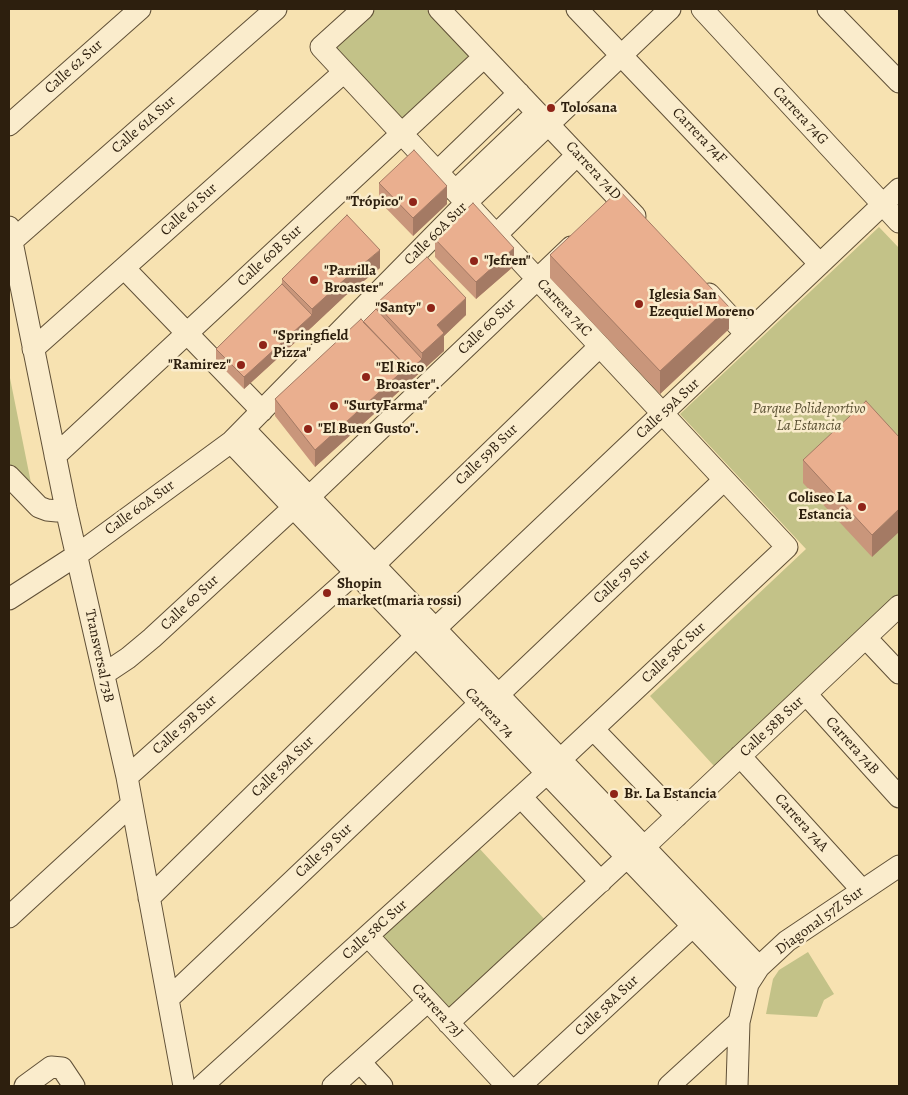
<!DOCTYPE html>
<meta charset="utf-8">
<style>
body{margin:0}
#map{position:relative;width:908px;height:1095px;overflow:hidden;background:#f7e2b1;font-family:Alegreya,serif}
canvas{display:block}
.frame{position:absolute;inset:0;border:10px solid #2d1f0e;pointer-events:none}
</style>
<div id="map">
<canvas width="908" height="1095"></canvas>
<div class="frame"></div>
</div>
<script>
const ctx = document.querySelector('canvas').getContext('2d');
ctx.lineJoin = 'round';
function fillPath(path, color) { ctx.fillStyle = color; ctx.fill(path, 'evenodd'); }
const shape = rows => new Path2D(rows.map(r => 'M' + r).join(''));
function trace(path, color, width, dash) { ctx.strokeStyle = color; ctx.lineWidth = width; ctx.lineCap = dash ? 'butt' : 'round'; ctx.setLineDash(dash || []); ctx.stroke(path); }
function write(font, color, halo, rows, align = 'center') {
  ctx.font = font + ' Alegreya,serif'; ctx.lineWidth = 5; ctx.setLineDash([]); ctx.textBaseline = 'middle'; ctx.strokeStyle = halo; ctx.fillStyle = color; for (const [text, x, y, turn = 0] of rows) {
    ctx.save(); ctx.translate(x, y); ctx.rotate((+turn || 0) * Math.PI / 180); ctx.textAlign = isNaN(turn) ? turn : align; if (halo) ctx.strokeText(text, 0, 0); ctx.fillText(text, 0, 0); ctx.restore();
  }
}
fillPath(shape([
 [376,9,426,9,470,57,401,119,335,46],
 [879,227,899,248,899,596,714,766,650,696,806,549,680,414],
 [9,373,35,503,9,475],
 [479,848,546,921,448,1012,380,939],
 [808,952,834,994,824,1000,817,1017,766,1014,773,979,779,970]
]), '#c3c288');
const minor = shape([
 [363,9,321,47,787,547,561,759],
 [439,9,635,216],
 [577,9,820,264],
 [702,9,899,222],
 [828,9,899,82],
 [9,125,140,9],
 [437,172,519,93],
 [455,191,537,113],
 [9,227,66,509,127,777,184,1086],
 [496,235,577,155],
 [12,241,276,9],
 [124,268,262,411],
 [709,294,746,334],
 [33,349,344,72],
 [244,429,759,967],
 [231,442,748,984],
 [55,456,484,57],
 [9,476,39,507,47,510,57,511,66,509],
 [310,496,571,247],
 [375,564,600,346],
 [9,599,77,555,231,442,466,203,670,9],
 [436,628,899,189],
 [866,638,899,673],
 [104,674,128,658,152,638,293,508],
 [499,694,724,480],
 [806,694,899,797],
 [593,729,677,816],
 [740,756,862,890],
 [127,777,356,572],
 [521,797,601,882],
 [644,847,899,606],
 [149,898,416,636],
 [9,917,132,804],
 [368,936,507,1086],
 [168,999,480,703],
 [448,1023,627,857],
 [360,1062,382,1086],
 [25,1086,51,1067,62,1068,74,1086],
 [202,1086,547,773],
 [333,1086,428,1001],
 [520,1086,693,926],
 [669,1086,739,1022],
 [737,1086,739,1022,748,984,759,967,787,941,899,866]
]);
trace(minor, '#605037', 23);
trace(minor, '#faeccc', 21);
fillPath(shape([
 [379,183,447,204,413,236,379,201],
 [435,239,514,266,476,299,435,257],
 [550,255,729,329,660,394,550,278],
 [380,268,345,296,312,327,244,389,216,361,216,349,282,284,282,279],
 [376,304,466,315,444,336,444,351,315,467,275,416,275,399,363,322,376,309],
 [899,437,872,557,803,483,803,460]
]), '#c9967b');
fillPath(shape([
 [447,186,447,204,413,236,413,218],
 [514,248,514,266,476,299,476,282],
 [380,250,380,268,345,296,312,327,312,309,345,279],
 [466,298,466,315,444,336,444,351,315,467,315,450,407,367,422,359,422,353,437,325],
 [729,307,729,329,660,394,660,371],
 [312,315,312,327,244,389,244,377],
 [899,509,899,532,872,557,872,535]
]), '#a47a64');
const building = shape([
 [414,150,447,186,413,218,379,183,414,150],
 [619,190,729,307,660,371,550,255,619,190],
 [473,203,514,248,476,282,435,239,473,203],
 [347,215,380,250,345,279,312,309,282,279,347,215],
 [427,257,466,298,437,325,444,333,422,353,376,304,427,257],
 [282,284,312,315,244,377,216,349,282,284],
 [376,309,422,359,407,373,407,367,363,322,376,309],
 [361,319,407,367,315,450,275,399,361,319],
 [866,401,899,437,899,509,872,535,803,460,866,401]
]);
fillPath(building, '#eaaf8f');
trace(building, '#a47a64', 1);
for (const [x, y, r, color] of [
 [551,108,5,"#8f2418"],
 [413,202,5,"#8f2418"],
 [474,261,5,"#8f2418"],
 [314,280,5,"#8f2418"],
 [639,304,5,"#8f2418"],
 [431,308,5,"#8f2418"],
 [263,345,5,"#8f2418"],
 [241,365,5,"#8f2418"],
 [366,377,5,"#8f2418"],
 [334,406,5,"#8f2418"],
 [308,429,5,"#8f2418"],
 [862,507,5,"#8f2418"],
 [327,593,5,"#8f2418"],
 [614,794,5,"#8f2418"]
]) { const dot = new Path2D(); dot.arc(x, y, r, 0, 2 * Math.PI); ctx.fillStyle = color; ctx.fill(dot); trace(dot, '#faeccc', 2); }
write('15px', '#2d1f0e', '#faeccc', [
 ["Calle 62 Sur",74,67,-42],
 ["Carrera 74G",800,116,47],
 ["Calle 61A Sur",144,125,-41],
 ["Carrera 74F",699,136,46],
 ["Carrera 74D",593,171,47],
 ["Calle 61 Sur",189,210,-42],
 ["Calle 60A Sur",436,234,-45],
 ["Calle 60B Sur",270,256,-43],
 ["Carrera 74C",564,308,47],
 ["Calle 60 Sur",487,327,-44],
 ["Calle 59A Sur",668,409,-43],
 ["Calle 59B Sur",487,455,-44],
 ["Calle 60A Sur",140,508,-36],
 ["Calle 59 Sur",622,577,-43],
 ["Calle 60 Sur",190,603,-43],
 ["Calle 58C Sur",674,653,-43],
 ["Transversal 73B",99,656,78],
 ["Carrera 74",489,713,46],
 ["Calle 59B Sur",185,725,-42],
 ["Calle 58B Sur",772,727,-43],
 ["Carrera 74B",852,746,48],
 ["Calle 59A Sur",283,767,-44],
 ["Carrera 74A",801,823,48],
 ["Calle 59 Sur",324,851,-43],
 ["Diagonal 57Z Sur",820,921,-36],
 ["Calle 58C Sur",375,930,-42],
 ["Calle 58A Sur",607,1006,-43],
 ["Carrera 73J",437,1011,47]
]);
write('bold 15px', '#2d1f0e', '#faeccc', [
 ["Tolosana",561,108],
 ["\"Trópico\"",403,202,"right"],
 ["\"Jefren\"",484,261],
 ["\"Parrilla",324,271],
 ["Broaster\"",324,288],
 ["Iglesia San",649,295],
 ["Ezequiel Moreno",649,312],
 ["\"Santy\"",421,308,"right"],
 ["\"Springfield",273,336],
 ["Pizza\"",273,353],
 ["\"Ramirez\"",231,365,"right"],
 ["\"El Rico",376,368],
 ["Broaster\".",376,385],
 ["\"SurtyFarma\"",344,406],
 ["\"El Buen Gusto\".",318,429],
 ["Coliseo La",852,498,"right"],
 ["Estancia",852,515,"right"],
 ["Shopin",337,584],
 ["market(maria rossi)",337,601],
 ["Br. La Estancia",624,794]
], 'left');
write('italic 15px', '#5a5033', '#faeccc', [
 ["Parque Polideportivo",809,409],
 ["La Estancia",809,426]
]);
</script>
